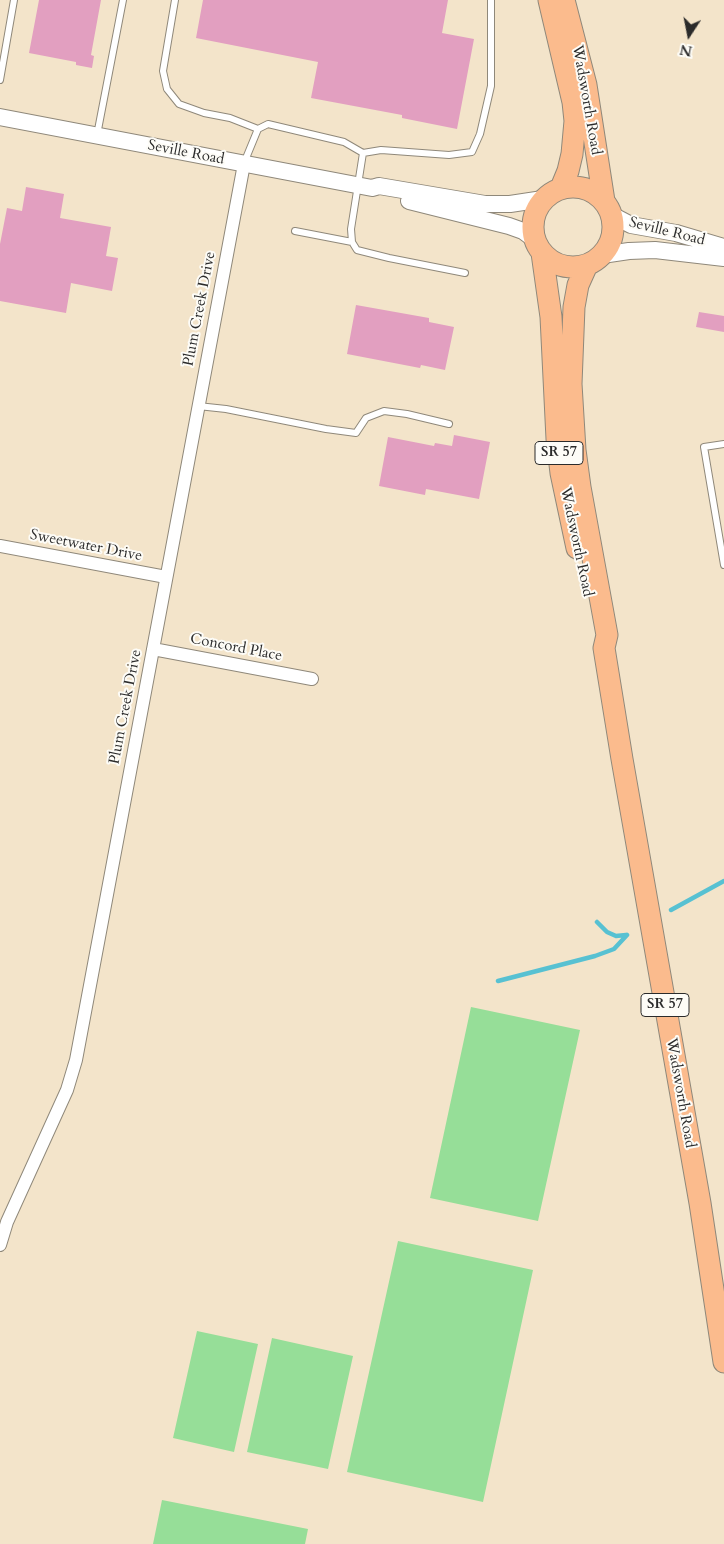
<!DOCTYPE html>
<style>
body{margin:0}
#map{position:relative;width:724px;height:1544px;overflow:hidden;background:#f3e4ca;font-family:Cardo,serif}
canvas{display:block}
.north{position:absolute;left:664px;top:10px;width:50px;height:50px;-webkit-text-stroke:4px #fdfcf7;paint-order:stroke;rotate:191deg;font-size:14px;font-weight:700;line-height:20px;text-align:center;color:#2b2b2b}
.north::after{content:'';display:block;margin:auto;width:18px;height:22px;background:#2b2b2b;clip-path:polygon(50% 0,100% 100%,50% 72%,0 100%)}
</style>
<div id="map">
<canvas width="724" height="1544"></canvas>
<div class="north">N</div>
</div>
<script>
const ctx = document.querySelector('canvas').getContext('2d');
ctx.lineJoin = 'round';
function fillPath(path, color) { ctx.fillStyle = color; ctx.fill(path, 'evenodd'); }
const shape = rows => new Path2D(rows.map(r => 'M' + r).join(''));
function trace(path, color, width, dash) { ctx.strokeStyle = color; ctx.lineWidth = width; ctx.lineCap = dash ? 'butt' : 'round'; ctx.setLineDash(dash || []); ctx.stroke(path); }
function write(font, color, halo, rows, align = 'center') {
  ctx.font = font + ' Cardo,serif'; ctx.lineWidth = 4; ctx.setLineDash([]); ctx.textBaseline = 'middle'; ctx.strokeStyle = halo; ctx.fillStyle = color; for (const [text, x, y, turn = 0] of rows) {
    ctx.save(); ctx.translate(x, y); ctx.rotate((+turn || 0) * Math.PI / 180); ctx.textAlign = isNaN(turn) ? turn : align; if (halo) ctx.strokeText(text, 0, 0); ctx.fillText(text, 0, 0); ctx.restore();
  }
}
fillPath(shape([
 [471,1007,580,1030,538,1221,430,1198],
 [398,1241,533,1270,483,1502,347,1472],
 [197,1331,258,1344,234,1452,173,1438],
 [272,1338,353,1356,328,1469,247,1452],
 [162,1500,308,1529,305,1544,153,1544]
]), '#96de98');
trace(shape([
 [671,910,724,881],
 [597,922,607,932,616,936,626,935],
 [498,981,595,956,614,949,627,935]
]), '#57c1d2', 4.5);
fillPath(shape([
 [39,0,101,0,91,55,94,56,92,68,76,65,76,62,29,53],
 [203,0,448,0,442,33,474,39,457,129,402,118,402,115,311,98,318,62,196,38],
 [26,187,64,194,60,218,111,227,106,256,118,258,112,291,71,283,66,313,0,301,0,244,7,208,22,211],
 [356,305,429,318,429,322,454,327,445,370,421,365,420,368,347,354],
 [699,312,724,316,724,332,696,327],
 [454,435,490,442,479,499,426,489,425,495,379,486,388,437,434,446,435,443,452,446]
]), '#e29fc0');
const service = shape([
 [175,0,163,71,167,89,179,104,204,113,230,118,258,129],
 [0,80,14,0],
 [97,135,123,0],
 [363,153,351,229,352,242,357,250,389,258,465,273],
 [244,163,258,129,268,124,344,142,363,153,381,150,449,155,472,152,480,134,491,86,491,0],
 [295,231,352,242],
 [198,406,226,409,326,429,356,433,366,418,384,411,407,414,449,424],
 [724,444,704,447,724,565]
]);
const minor = shape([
 [0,546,166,577],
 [153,649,312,679],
 [0,1245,7,1222,67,1090,76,1060,244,164]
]);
const tertiary = shape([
 [0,117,372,188,379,186,485,204,510,204,543,199],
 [409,201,509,226,523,231,534,239],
 [612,215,631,225,676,233,724,247],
 [602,255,629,251,655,250,724,258]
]);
const trunk = shape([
 [549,0,573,102,575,121,572,154,568,171,561,188],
 [564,0,586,85,604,201],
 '533 227a40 40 0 1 1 80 0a40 40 0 1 1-80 0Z',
 [542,253,551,317,557,439,561,473,577,548],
 [587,265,578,285,574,307,571,384,575,450,580,487,607,635,604,648,622,759,700,1203,724,1362]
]);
trace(service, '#8f887a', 8);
trace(minor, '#8f887a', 14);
trace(tertiary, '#8f887a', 18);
trace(trunk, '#8f887a', 23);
trace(service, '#fff', 6);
trace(minor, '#fff', 12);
trace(tertiary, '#fff', 16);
trace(trunk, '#fbbb8d', 21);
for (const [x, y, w] of [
 [559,453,48],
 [665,1005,48]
]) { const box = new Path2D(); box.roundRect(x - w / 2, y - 11.5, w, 23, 4); ctx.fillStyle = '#fdfcf7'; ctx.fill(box); trace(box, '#2b2b2b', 1); }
write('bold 14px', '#2b2b2b', null, [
 ["SR 57",559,453],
 ["SR 57",665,1005]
]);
write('15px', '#2b2b2b', '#fdfcf7', [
 ["Wadsworth Road",586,100,80],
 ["Seville Road",186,153,11],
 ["Seville Road",667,232,14],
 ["Plum Creek Drive",200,309,-79],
 ["Wadsworth Road",576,542,78],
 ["Sweetwater Drive",86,546,11],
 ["Concord Place",236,648,11],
 ["Plum Creek Drive",126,707,-79],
 ["Wadsworth Road",680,1093,80]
]);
</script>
